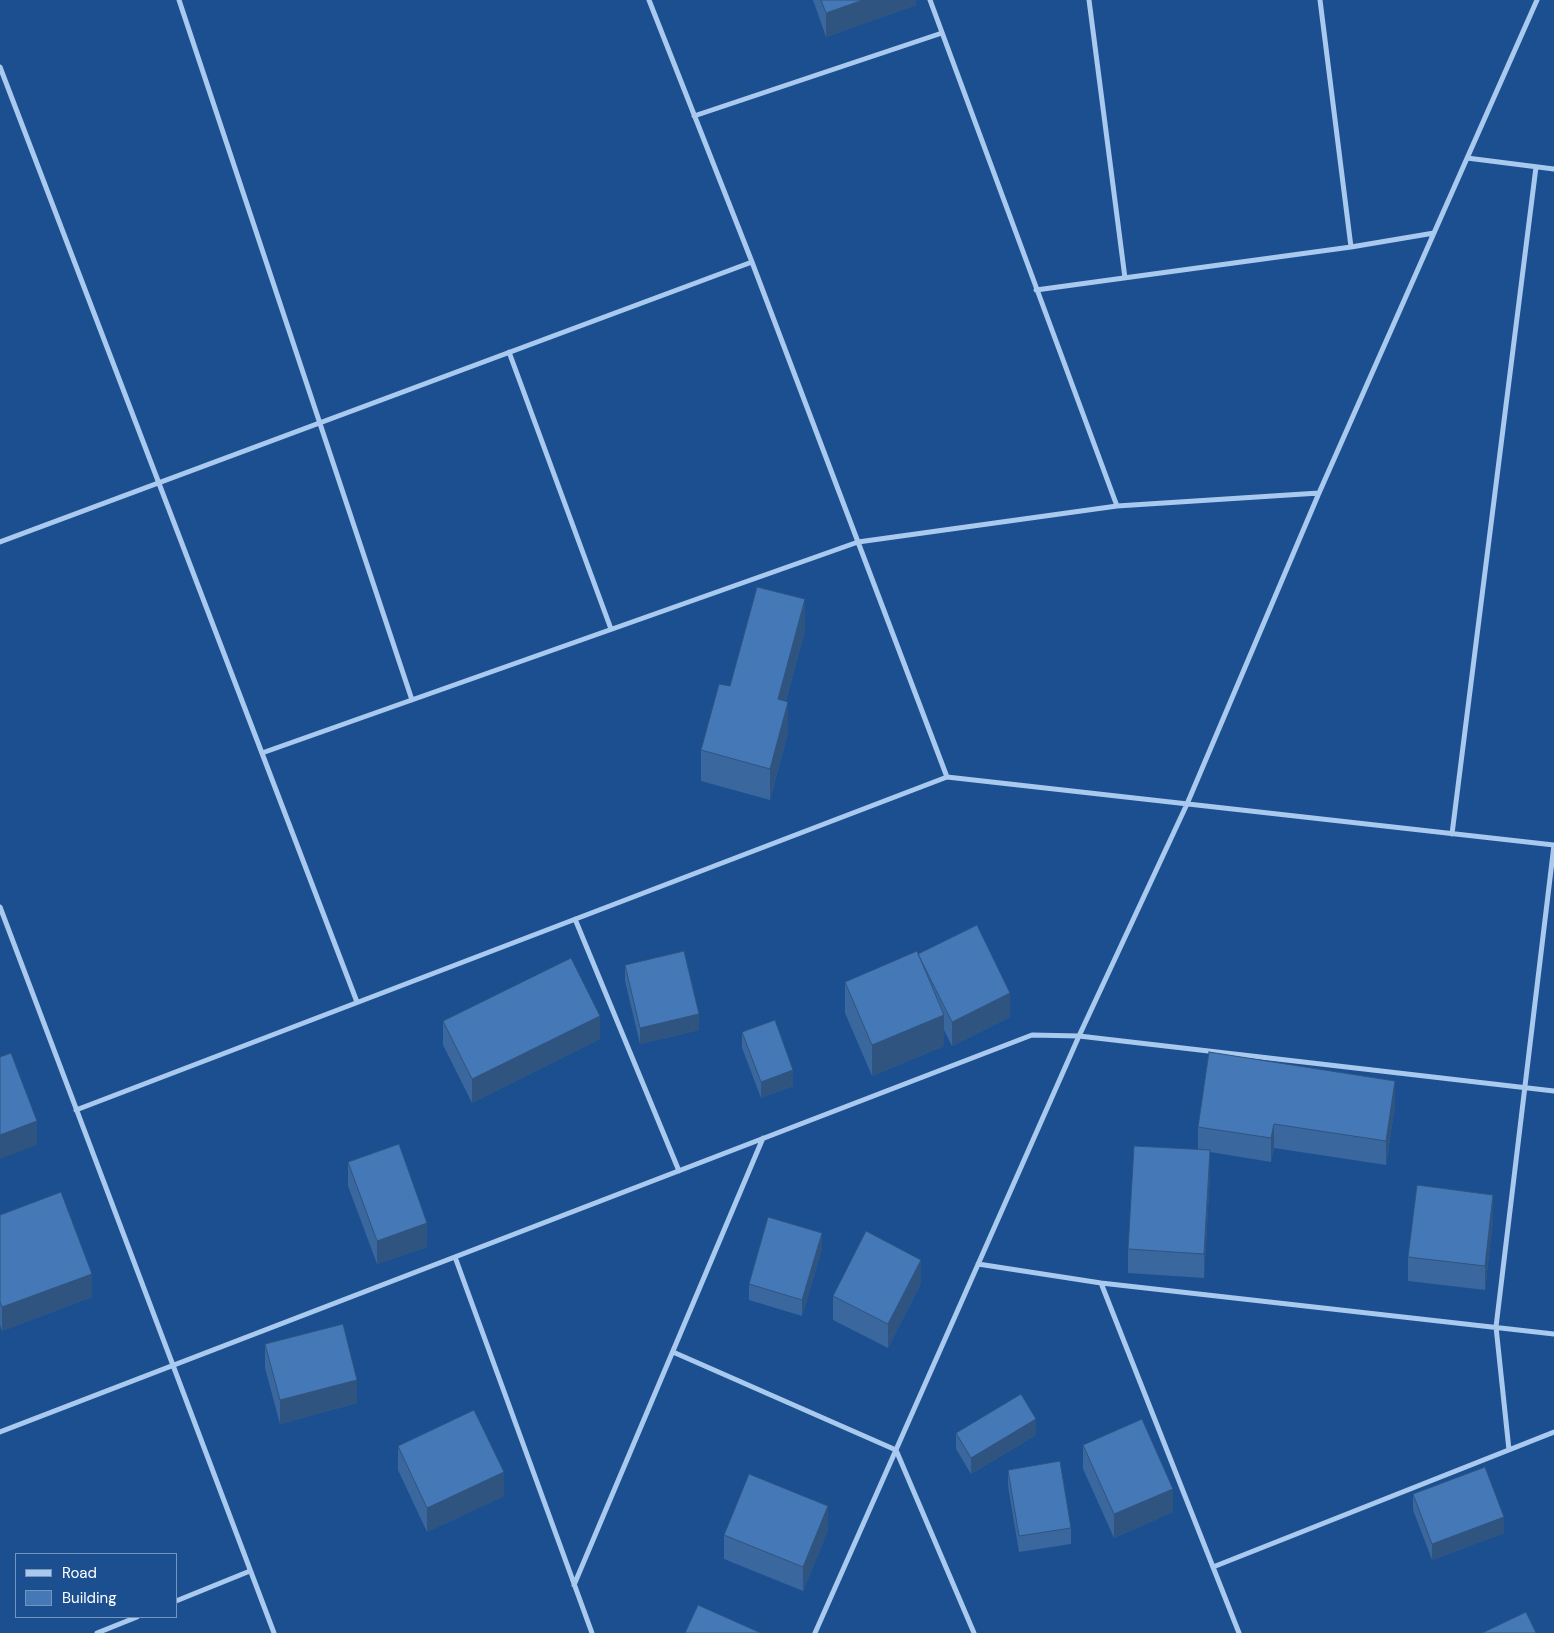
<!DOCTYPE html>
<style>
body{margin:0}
#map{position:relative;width:1554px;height:1633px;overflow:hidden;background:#1b4f8f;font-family:"DM Sans",sans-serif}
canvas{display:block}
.legend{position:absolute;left:15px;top:1553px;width:162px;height:65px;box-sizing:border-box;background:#1b4f8f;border:1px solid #7695bc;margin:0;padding:6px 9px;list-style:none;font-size:15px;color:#fff}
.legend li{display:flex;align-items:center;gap:10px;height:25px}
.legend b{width:25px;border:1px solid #7695bc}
</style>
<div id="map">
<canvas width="1554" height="1633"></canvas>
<ul class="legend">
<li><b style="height:6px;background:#a9c9ee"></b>Road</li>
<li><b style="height:14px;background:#4478b7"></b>Building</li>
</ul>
</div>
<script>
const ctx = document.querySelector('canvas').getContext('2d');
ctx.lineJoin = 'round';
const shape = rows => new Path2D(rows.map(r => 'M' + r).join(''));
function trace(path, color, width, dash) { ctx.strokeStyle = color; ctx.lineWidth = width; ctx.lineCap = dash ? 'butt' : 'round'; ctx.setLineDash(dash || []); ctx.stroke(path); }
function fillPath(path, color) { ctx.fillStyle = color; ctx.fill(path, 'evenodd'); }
trace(shape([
 [179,0,412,700],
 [649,0,752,262,947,777],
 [930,0,1117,506],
 [1089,0,1125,278],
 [1320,0,1351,247],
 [0,67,357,1002],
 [694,116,942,33],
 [1467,158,1554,169],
 [1036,290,1351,247,1434,233],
 [509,352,611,629],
 [0,542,752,262],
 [262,753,858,542,1117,506,1319,493],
 [1452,834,1536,167],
 [0,907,274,1633],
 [575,919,679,1171],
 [76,1110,947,777,1554,845],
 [455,1257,592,1633],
 [978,1264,1101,1283,1554,1334],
 [1101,1283,1239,1633],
 [673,1352,896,1450,974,1633],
 [0,1432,1032,1035,1079,1036,1554,1091],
 [1509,1450,1496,1327,1554,845],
 [1213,1567,1554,1432],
 [574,1585,763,1138],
 [176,1601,250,1571],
 [97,1633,137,1617],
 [815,1633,1079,1036,1187,804,1319,493,1537,0]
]), '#a9c9ee', 5);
fillPath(shape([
 [813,0,916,0,916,5,826,37],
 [805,630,786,701,788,733,770,800,701,781,701,750,730,686],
 [918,955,1010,1017,952,1046,944,1030,944,1046,872,1076,845,1013,845,982],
 [625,965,699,1030,640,1044,625,981],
 [443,1021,600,1039,472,1103,443,1045],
 [742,1032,793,1086,761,1098,742,1048],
 [1395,1105,1386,1165,1274,1148,1271,1162,1210,1152,1210,1174,1204,1278,1128,1273,1128,1249,1198,1150,1198,1127],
 [348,1162,427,1247,377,1264,348,1186],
 [0,1215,92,1297,2,1331,0,1325],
 [1493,1219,1485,1290,1408,1281,1408,1257],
 [822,1249,802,1316,749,1300,749,1284],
 [921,1283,888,1348,833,1320,833,1296],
 [265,1344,357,1403,280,1424,265,1368],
 [956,1433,1036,1435,971,1474,956,1449],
 [1083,1445,1173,1512,1114,1538,1083,1469],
 [398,1446,504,1496,427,1532,398,1470],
 [1008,1470,1071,1528,1071,1544,1019,1552,1008,1486],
 [1413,1494,1504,1533,1432,1560,1413,1510],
 [828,1530,803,1591,724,1559,724,1535]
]), '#3a679d');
fillPath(shape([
 [863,0,916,0,916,5,826,37,826,13],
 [805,599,805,630,778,730,778,699],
 [788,702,788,733,770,800,770,769],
 [1010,993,1010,1017,952,1046,952,1022],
 [699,1014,699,1030,640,1044,640,1028],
 [944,1015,944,1046,872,1076,872,1045],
 [600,1016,600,1039,472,1103,472,1079],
 [793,1070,793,1086,761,1098,761,1082],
 [1395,1081,1395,1105,1386,1165,1386,1141],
 [37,1121,37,1145,0,1159,0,1135],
 [1274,1124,1274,1148,1271,1162,1271,1138],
 [1210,1150,1210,1174,1204,1278,1204,1254],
 [1493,1195,1493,1219,1485,1290,1485,1266],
 [427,1223,427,1247,377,1264,377,1241],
 [822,1233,822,1249,802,1316,802,1300],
 [921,1260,921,1283,888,1348,888,1324],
 [92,1274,92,1297,2,1331,2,1307],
 [357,1380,357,1403,280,1424,280,1400],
 [1036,1419,1036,1435,971,1474,971,1458],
 [504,1472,504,1496,427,1532,427,1508],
 [1173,1489,1173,1512,1114,1538,1114,1514],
 [828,1506,828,1530,803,1591,803,1567],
 [1504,1517,1504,1533,1432,1560,1432,1544]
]), '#305480');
const building = shape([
 [821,0,863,0,826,13,821,0],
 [757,587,805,599,778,699,788,702,770,769,701,750,719,684,730,686,757,587],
 [977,925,1010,993,952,1022,918,954,977,925],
 [684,951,699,1014,640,1028,625,965,684,951],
 [917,951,944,1015,872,1045,845,982,917,951],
 [571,958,600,1016,472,1079,443,1021,571,958],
 [775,1020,793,1070,761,1082,742,1032,775,1020],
 [1209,1052,1395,1081,1386,1141,1274,1124,1271,1138,1198,1127,1209,1052],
 [11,1053,37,1121,0,1135,0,1057,11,1053],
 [399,1144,427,1223,377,1241,348,1162,399,1144],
 [1134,1146,1210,1150,1204,1254,1128,1249,1134,1146],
 [1417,1185,1493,1195,1485,1266,1408,1257,1417,1185],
 [61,1192,92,1274,2,1307,0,1302,0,1215,61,1192],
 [768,1217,822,1233,802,1300,749,1284,768,1217],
 [866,1231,921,1260,888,1324,833,1296,866,1231],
 [343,1324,357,1380,280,1400,265,1344,343,1324],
 [1021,1394,1036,1419,971,1458,956,1433,1021,1394],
 [474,1410,504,1472,427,1508,398,1446,474,1410],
 [1142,1419,1173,1489,1114,1514,1083,1445,1142,1419],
 [1060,1461,1071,1528,1019,1536,1008,1470,1060,1461],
 [1485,1467,1504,1517,1432,1544,1413,1494,1485,1467],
 [749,1474,828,1506,803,1567,724,1535,749,1474],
 [698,1605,761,1633,685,1633,698,1605],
 [1526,1612,1536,1633,1482,1633,1526,1612]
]);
fillPath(building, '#4478b7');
trace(building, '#305480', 1);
</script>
